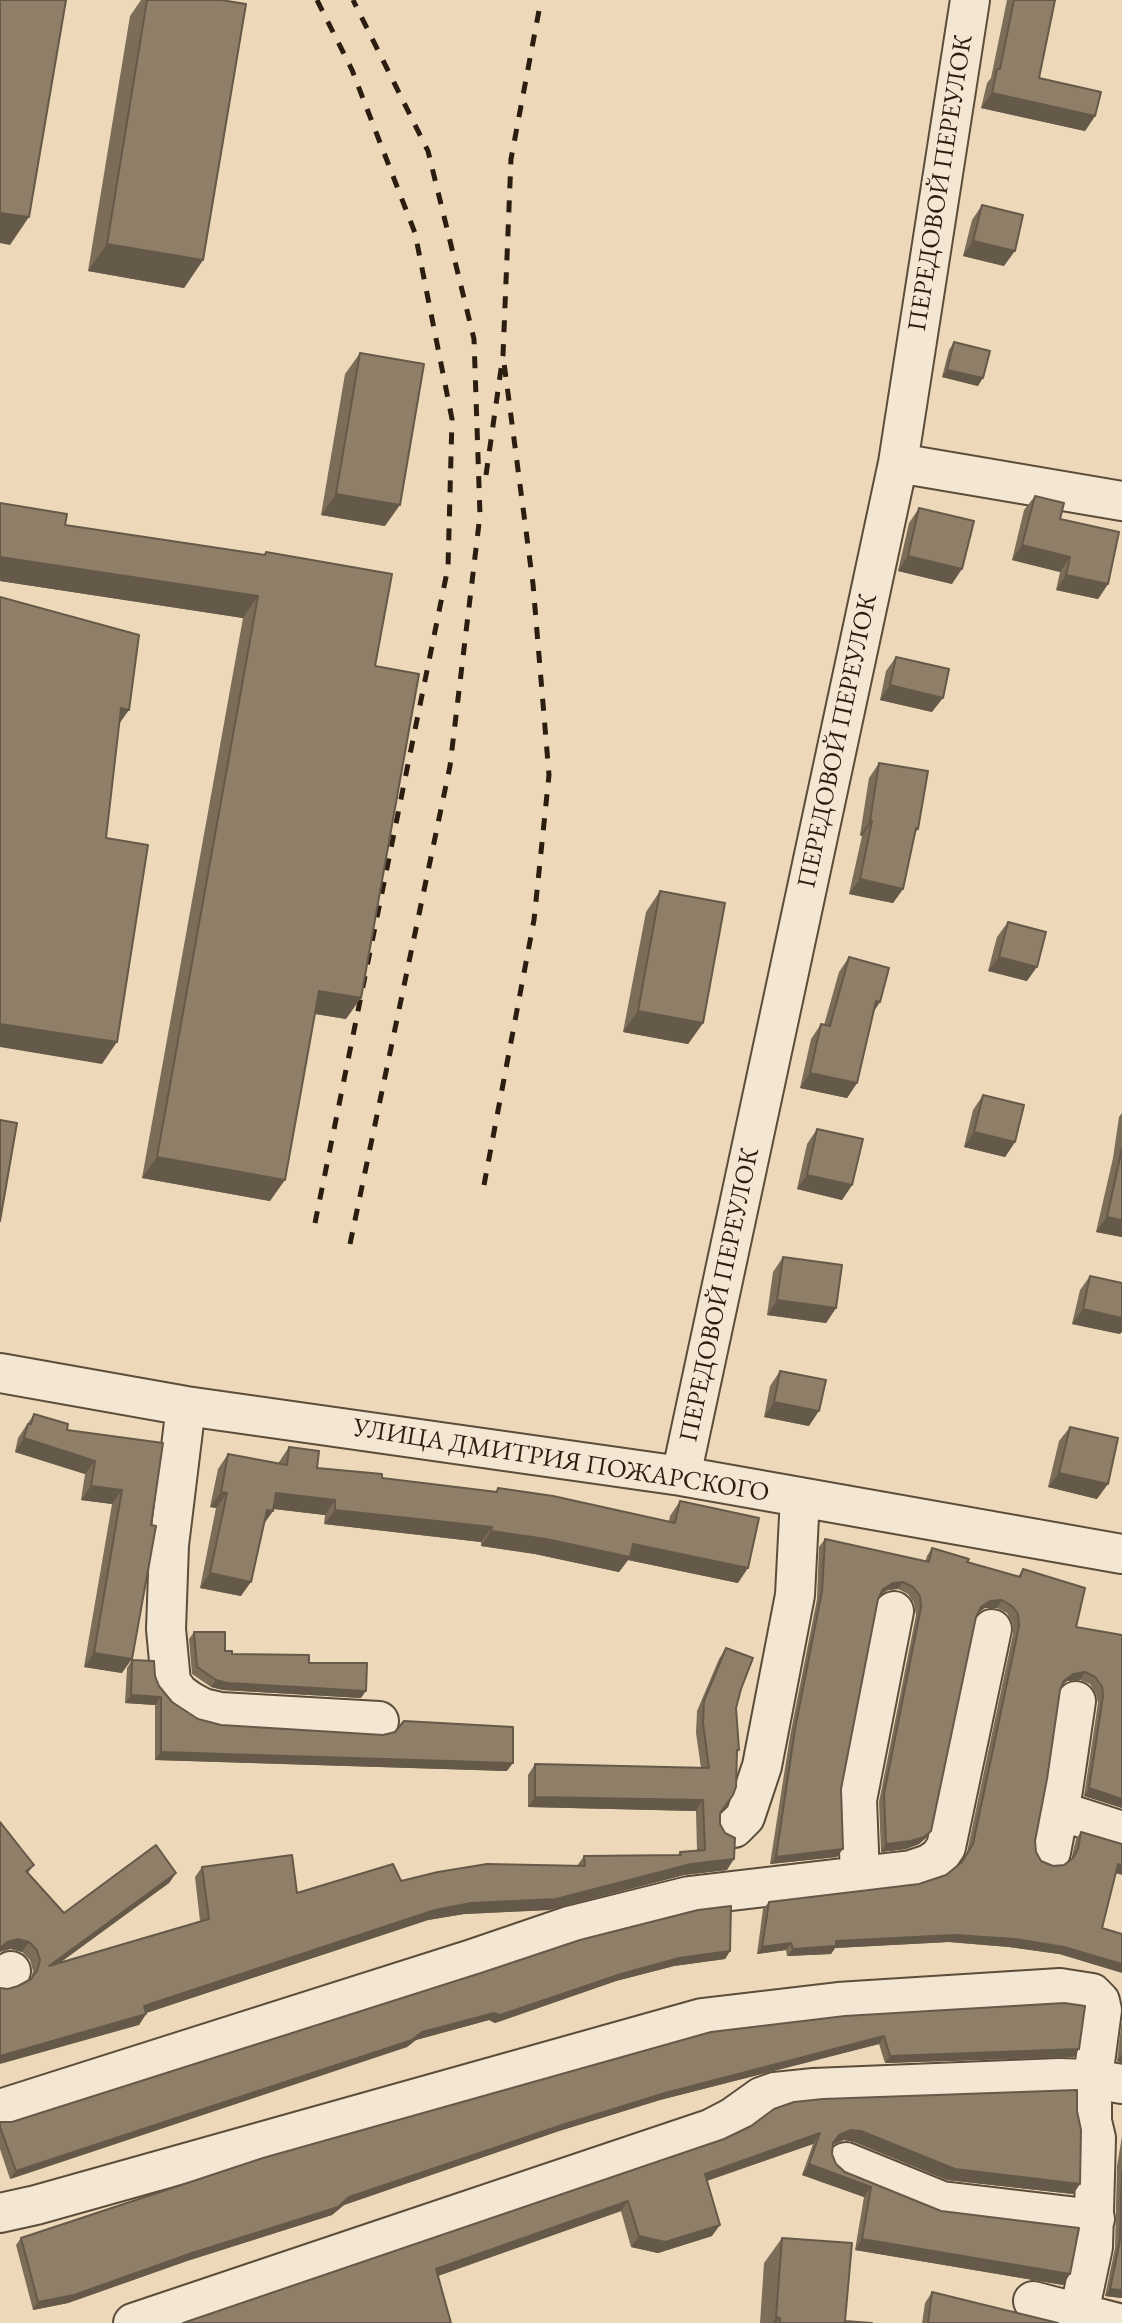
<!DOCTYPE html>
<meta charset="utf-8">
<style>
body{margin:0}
canvas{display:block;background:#edd9b9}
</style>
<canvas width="1122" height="2323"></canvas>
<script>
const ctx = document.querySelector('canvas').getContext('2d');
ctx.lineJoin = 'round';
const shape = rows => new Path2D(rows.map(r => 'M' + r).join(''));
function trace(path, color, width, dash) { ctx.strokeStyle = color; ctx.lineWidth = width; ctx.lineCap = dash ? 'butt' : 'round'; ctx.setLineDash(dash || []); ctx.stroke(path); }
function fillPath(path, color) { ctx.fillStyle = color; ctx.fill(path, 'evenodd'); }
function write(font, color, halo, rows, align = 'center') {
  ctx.font = font + ' "EB Garamond",serif'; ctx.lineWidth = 7; ctx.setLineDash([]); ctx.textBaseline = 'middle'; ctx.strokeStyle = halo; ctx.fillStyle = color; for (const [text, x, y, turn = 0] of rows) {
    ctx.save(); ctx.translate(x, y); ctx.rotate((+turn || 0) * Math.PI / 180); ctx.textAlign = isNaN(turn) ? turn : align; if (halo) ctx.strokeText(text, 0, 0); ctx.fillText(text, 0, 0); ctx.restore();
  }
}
const minor = shape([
 [898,463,1122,501],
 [0,1373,186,1406,681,1476,1122,1554],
 [186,1406,169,1545,166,1629,171,1682,179,1693,190,1701,203,1708,220,1712,379,1721],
 [681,1476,898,463,970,0],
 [1060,1811,1122,1831],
 [734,1828,745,1817,762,1766,795,1595,800,1497],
 [1051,1852,1063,1790,1076,1701],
 [860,1876,857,1800,894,1611],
 [0,1978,11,1971],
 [0,2109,472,1959,569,1926,689,1896,911,1870,929,1864,939,1857,946,1847,992,1629],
 [846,2162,942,2201,1095,2219],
 [0,2213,36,2205,702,2018,838,2002,1060,1988,1092,1993,1100,2001,1102,2010,1092,2085,1092,2121,1096,2138,1093,2247,1079,2313],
 [1033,2301,1118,2323],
 [133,2323,710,2129,733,2117,761,2097,775,2092,814,2088,1059,2078,1093,2079,1122,2084]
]);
trace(minor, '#5c4d3b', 42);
trace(minor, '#f3e6d2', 38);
trace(shape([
 [486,475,503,355,511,159,541,0],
 [484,1185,534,920,549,775,533,584,503,355],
 [315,1223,448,567,452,419,415,233,352,70,317,0],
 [350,1244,450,766,480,515,474,339,428,151,353,0]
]), '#2b1e11', 5, [12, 12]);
fillPath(shape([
 [141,0,221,0,203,260,184,288,88,271,130,16],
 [1007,0,1055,0,1039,78,1095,116,1085,131,981,108,987,83,991,78],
 [982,205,1004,266,963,256,972,220],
 [954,342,978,386,942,377,949,350],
 [360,353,385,526,321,515,345,374],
 [1035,496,1060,519,1108,584,1098,599,1056,590,1060,572,1012,560,1024,510],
 [0,503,65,525,264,555,266,552,375,666,346,1019,315,1014,270,1201,142,1178,243,618,0,581],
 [919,508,952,584,898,571,909,523],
 [896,657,932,712,880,700,886,671],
 [879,763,918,829,915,833,903,889,893,903,849,894,862,836,860,835,869,778],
 [660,891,703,1023,688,1044,623,1032,646,912],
 [1008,922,1027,981,988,971,997,937],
 [849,957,880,1002,873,1012,857,1083,847,1098,800,1088,811,1039,821,1024,824,1025,839,972],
 [983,1095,1015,1142,1005,1157,964,1147,973,1110],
 [1122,1113,1122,1237,1096,1232,1113,1158,1119,1117],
 [817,1129,852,1185,842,1200,797,1189,807,1144],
 [783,1257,836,1308,826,1323,767,1315,773,1272],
 [1090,1276,1120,1334,1072,1324,1080,1290],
 [780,1371,809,1426,764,1417,770,1386],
 [34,1414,67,1430,163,1443,122,1673,84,1667,112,1504,81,1500,85,1474,15,1452,18,1438],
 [1070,1427,1097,1499,1048,1487,1059,1441],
 [289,1447,317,1468,382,1478,495,1492,498,1488,669,1521,670,1516,680,1501,738,1583,628,1560,619,1572,535,1554,481,1546,481,1542,324,1524,325,1515,273,1509,273,1511,264,1524,241,1596,200,1588,216,1508,210,1507,218,1469,228,1454,278,1464,279,1462],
 [825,1539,925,1562,927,1556,932,1548,967,1562,1018,1577,1023,1569,1076,1627,1122,1635,1122,1808,1084,1796,1098,1703,1096,1694,1090,1684,1080,1680,1067,1681,1062,1686,1060,1690,1035,1841,1036,1852,1041,1861,1053,1866,1064,1865,1071,1860,1072,1856,1076,1839,1081,1832,1116,1873,1059,1954,1009,1947,949,1942,835,1948,831,1954,787,1956,786,1950,757,1954,763,1909,769,1902,919,1884,946,1875,960,1863,967,1852,1013,1634,1012,1622,1007,1613,997,1608,985,1608,978,1613,976,1617,926,1838,919,1844,906,1849,881,1852,879,1802,916,1615,914,1603,908,1594,898,1589,888,1590,880,1595,878,1599,841,1789,837,1857,770,1864,790,1736,817,1599,819,1547],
 [194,1632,225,1651,232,1654,309,1663,361,1698,223,1690,211,1687,192,1674,189,1639],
 [726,1648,741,1689,736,1708,739,1750,737,1753,720,1813,720,1824,727,1870,684,1875,549,1910,464,1914,428,1920,146,2013,146,2014,139,2025,8,1989,18,1986,31,1978,33,1971,30,1960,22,1952,11,1949,1,1822,34,1865,28,1873,64,1913,176,1873,169,1883,60,1962,200,1921,195,1877,202,1867,297,1893,401,1881,577,1866,584,1856,678,1855,680,1852,697,1851,696,1811,528,1807,528,1775,535,1764,701,1768,696,1733,697,1711,719,1659],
 [132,1660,155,1676,159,1686,172,1702,198,1719,221,1725,383,1735,507,1771,155,1760,155,1705,125,1703,127,1668],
 [730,1951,725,1959,674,1966,616,1981,495,2023,489,2020,416,2040,407,2047,10,2179,0,2149,0,2122,12,2122],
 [845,2016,1074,2057,885,2063,879,2044,660,2100,559,2131,344,2205,332,2215,187,2261,68,2303,33,2310,16,2245,21,2238],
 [1122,2019,1122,2063,1117,2061],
 [1077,2111,1080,2184,1073,2194,947,2180,854,2142,844,2140,833,2145,832,2154,836,2164,845,2172,1070,2274,1063,2285,855,2250,864,2197,802,2175,813,2144,707,2181,712,2236,658,2253,631,2247,621,2211,438,2276,183,2323,724,2139],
 [1122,2136,1122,2298,1105,2296,1115,2248,1117,2166],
 [782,2238,845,2321,872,2323,760,2323,764,2263],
 [932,2292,1058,2323,922,2323,925,2303]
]), '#7c6d59');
fillPath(shape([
 [992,93,1095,116,1085,131,981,108],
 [0,213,29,217,10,245,0,243],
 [973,241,1015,251,1004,266,963,256],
 [107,244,203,260,184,288,88,271],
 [947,370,983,378,978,386,942,377],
 [336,494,400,505,385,526,321,515],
 [1022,545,1070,557,1060,572,1012,560],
 [908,556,962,569,952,584,898,571],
 [0,557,258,596,243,618,0,581],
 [1066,575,1108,584,1098,599,1056,590],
 [890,685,943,698,932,712,880,700],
 [121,708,129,710,114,731],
 [870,821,872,821,862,836,860,835],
 [860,879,903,889,893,903,849,894],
 [999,957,1037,967,1027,981,988,971],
 [319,991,361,998,346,1019,304,1012],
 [876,1001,880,1002,870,1017],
 [638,1011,703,1023,688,1044,623,1032],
 [0,1024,117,1042,102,1064,0,1047],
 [810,1073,857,1083,847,1098,800,1088],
 [974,1132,1015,1142,1005,1157,964,1147],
 [157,1157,285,1180,270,1201,142,1178],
 [807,1175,852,1185,842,1200,797,1189],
 [1107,1217,1122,1220,1122,1237,1096,1232],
 [777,1300,836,1308,826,1323,767,1315],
 [1083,1309,1122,1318,1122,1332,1120,1334,1072,1324],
 [774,1402,819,1411,809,1426,764,1417],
 [24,1438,95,1461,85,1474,15,1452],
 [1059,1473,1108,1484,1097,1499,1048,1487],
 [91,1486,122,1490,112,1504,81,1500],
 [221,1492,227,1493,216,1508,210,1507],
 [276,1493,335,1500,325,1515,266,1508],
 [267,1510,273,1511,262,1526],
 [335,1510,492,1527,481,1542,324,1524],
 [491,1531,633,1544,748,1568,738,1583,628,1560,619,1572,535,1554,481,1546],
 [210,1573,251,1582,241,1596,200,1588],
 [903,1582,898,1589,888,1590,878,1596,883,1589,893,1583],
 [1002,1600,997,1608,985,1608,975,1615,981,1607,990,1601],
 [94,1653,132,1659,122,1673,84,1667],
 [1085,1672,1080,1680,1067,1681,1058,1688,1064,1681,1073,1674],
 [216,1680,366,1691,361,1698,223,1690,211,1687],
 [131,1695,161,1697,155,1705,125,1703],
 [161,1752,513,1763,507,1771,155,1760],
 [1089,1788,1122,1799,1122,1808,1084,1796],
 [535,1797,703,1800,696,1811,528,1807],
 [931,1831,926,1838,919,1844,906,1849,881,1852,886,1844],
 [843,1849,837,1857,770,1864,776,1857],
 [734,1859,727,1870,684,1875,549,1910,464,1914,428,1920,137,2016,144,2006,435,1910,691,1864],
 [1118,1864,1122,1866,1122,1875,1112,1872],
 [176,1873,169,1883,42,1976,49,1966],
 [954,1935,1015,1939,1064,1947,1122,1964,1122,1973,1059,1954,1009,1947,949,1942,835,1948,831,1954,787,1956,793,1949,836,1941],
 [18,1939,29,1942,22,1952,11,1949,0,1952,0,1948,7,1942],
 [791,1943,786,1950,757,1954,762,1947],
 [730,1951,725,1959,674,1966,616,1981,495,2023,489,2020,416,2040,407,2047,10,2179,16,2171,422,2032,621,1974,679,1958],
 [146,2014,139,2025,0,2064,0,2056],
 [884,2036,879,2044,660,2100,559,2131,344,2205,332,2215,187,2261,68,2303,33,2310,38,2302,565,2124,665,2093],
 [1079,2049,1074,2057,885,2063,890,2056],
 [1122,2054,1122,2063,1117,2061],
 [851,2130,861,2131,1080,2184,1073,2194,947,2180,854,2142,844,2140,832,2145,839,2135],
 [820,2133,813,2144,697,2184,705,2174],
 [809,2164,871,2187,864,2197,802,2175],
 [628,2201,621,2211,429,2279,436,2269],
 [720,2225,712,2236,658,2253,631,2247,639,2236],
 [862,2239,1070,2274,1063,2285,855,2250],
 [1110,2289,1122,2290,1122,2298,1105,2296],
 [776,2317,780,2318,776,2323,772,2323]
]), '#655949');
const building = shape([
 [0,0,66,0,29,217,0,213,0,0],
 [147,0,221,0,246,4,203,260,107,244,147,0],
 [1014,0,1055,0,1039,78,1101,92,1095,116,992,93,997,69,1000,69,1014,0],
 [982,205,1023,215,1015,251,973,241,982,205],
 [954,342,990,351,983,378,947,370,954,342],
 [360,353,424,364,400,505,336,494,360,353],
 [1035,496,1064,503,1060,519,1119,532,1108,584,1066,575,1070,557,1022,545,1035,496],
 [0,503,67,514,65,525,265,555,266,552,392,574,375,666,419,674,361,998,319,991,285,1180,157,1157,258,596,0,557,0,503],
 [919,508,974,521,962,569,908,556,919,508],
 [0,597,139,635,129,710,121,708,106,838,148,845,117,1042,0,1024,0,597],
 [896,657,949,669,943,698,890,685,896,657],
 [879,763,928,771,918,829,916,828,903,889,860,879,872,821,870,821,879,763],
 [660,891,725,903,703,1023,638,1011,660,891],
 [1008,922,1046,932,1037,967,999,957,1008,922],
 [849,957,889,968,880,1002,876,1001,857,1083,810,1073,821,1024,830,1026,849,957],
 [983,1095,1024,1105,1015,1142,974,1132,983,1095],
 [0,1120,17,1123,0,1221,0,1120],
 [817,1129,863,1139,852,1185,807,1175,817,1129],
 [1122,1148,1122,1220,1107,1217,1122,1148],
 [783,1257,842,1265,836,1308,777,1300,783,1257],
 [1090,1276,1122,1283,1122,1318,1083,1309,1090,1276],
 [780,1371,826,1380,819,1411,774,1402,780,1371],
 [34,1414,68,1424,67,1430,163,1443,151,1525,156,1526,132,1659,94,1653,122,1490,91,1486,95,1461,24,1438,28,1424,31,1424,34,1414],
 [1070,1427,1118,1438,1108,1484,1059,1473,1070,1427],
 [289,1447,319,1451,317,1468,382,1474,382,1478,497,1492,498,1488,553,1496,675,1523,680,1501,759,1518,748,1568,633,1544,630,1557,546,1539,491,1531,492,1527,335,1510,335,1500,276,1493,273,1511,267,1510,251,1582,210,1573,227,1493,221,1492,228,1454,287,1465,289,1447],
 [825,1539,929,1562,932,1548,969,1559,967,1562,1020,1577,1023,1569,1085,1588,1076,1627,1122,1635,1122,1799,1089,1788,1103,1696,1102,1686,1095,1677,1085,1672,1073,1674,1064,1681,1060,1690,1047,1779,1035,1841,1036,1852,1041,1861,1053,1866,1064,1865,1073,1858,1078,1849,1081,1832,1122,1844,1122,1866,1118,1864,1102,1928,1122,1934,1122,1964,1064,1947,1015,1939,954,1935,836,1941,836,1946,793,1949,791,1943,762,1947,769,1902,919,1884,946,1875,962,1862,973,1844,1019,1626,1018,1614,1012,1606,1002,1600,990,1601,981,1607,976,1617,931,1831,924,1837,911,1841,886,1844,884,1794,921,1607,920,1596,913,1587,903,1582,893,1583,883,1589,878,1599,841,1789,843,1849,776,1857,795,1729,822,1591,825,1539],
 [194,1632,225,1632,225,1651,232,1651,232,1654,309,1655,309,1663,367,1663,366,1691,228,1683,216,1680,197,1667,194,1632],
 [726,1648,753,1658,741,1689,736,1708,739,1750,737,1750,736,1787,733,1795,720,1813,720,1824,725,1833,735,1838,734,1859,691,1864,556,1899,471,1903,435,1910,144,2006,146,2014,0,2056,0,1988,8,1989,18,1986,31,1979,37,1971,40,1960,37,1950,29,1942,18,1939,7,1942,0,1948,0,1822,34,1865,26,1871,64,1913,156,1845,176,1873,49,1966,209,1919,202,1867,292,1855,297,1893,393,1864,401,1881,438,1872,487,1864,585,1866,584,1856,681,1855,680,1852,705,1850,703,1800,535,1797,535,1764,709,1768,703,1723,704,1701,726,1648],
 [132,1660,154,1661,155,1676,159,1686,172,1702,198,1719,221,1725,383,1735,395,1732,404,1721,513,1727,513,1763,161,1752,161,1697,131,1695,132,1660],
 [731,1906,730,1951,679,1958,621,1974,500,2015,494,2013,422,2032,412,2040,16,2171,0,2127,0,2122,12,2122,484,1972,580,1940,698,1910,731,1906],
 [1064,2003,1085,2006,1079,2049,890,2056,884,2036,665,2093,565,2124,349,2197,338,2207,192,2253,74,2295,38,2302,21,2238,263,2158,711,2032,845,2016,1064,2003],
 [1077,2090,1077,2111,1081,2130,1080,2184,955,2169,861,2131,851,2130,839,2135,833,2143,832,2154,836,2164,845,2172,941,2211,1079,2228,1070,2274,862,2239,871,2187,809,2164,820,2133,705,2174,720,2225,665,2242,639,2236,628,2201,436,2269,451,2323,183,2323,724,2139,751,2126,774,2109,794,2102,823,2099,1077,2090],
 [1122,2171,1122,2290,1110,2289,1120,2240,1122,2171],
 [782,2238,852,2243,845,2321,872,2323,780,2323,780,2318,776,2317,782,2238],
 [932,2292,1058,2323,928,2323,932,2292]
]);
fillPath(building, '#907f68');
trace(building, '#655949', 2);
write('26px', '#2b1e11', '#f3e6d2', [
 ["ПЕРЕДОВОЙ ПЕРЕУЛОК",941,183,-81],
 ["ПЕРЕДОВОЙ ПЕРЕУЛОК",838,741,-78],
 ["ПЕРЕДОВОЙ ПЕРЕУЛОК",720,1295,-78],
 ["УЛИЦА ДМИТРИЯ ПОЖАРСКОГО",561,1461,9]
]);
</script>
